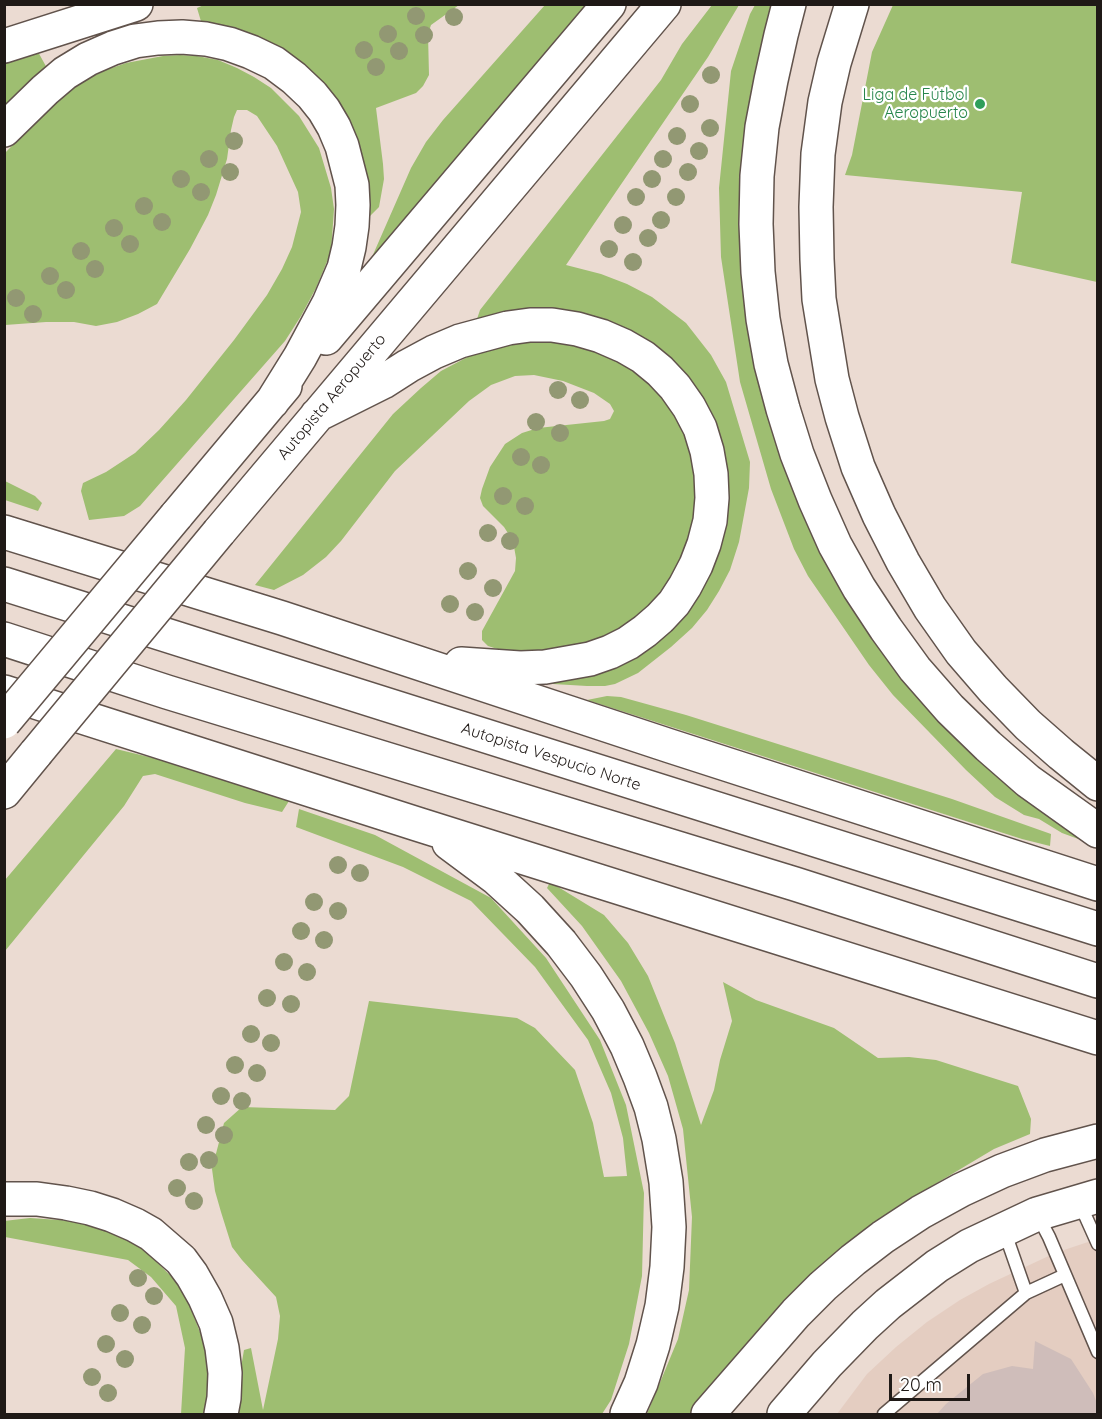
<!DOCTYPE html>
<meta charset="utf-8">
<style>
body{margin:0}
#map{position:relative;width:1102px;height:1419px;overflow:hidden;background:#ebdbd2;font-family:Quicksand,sans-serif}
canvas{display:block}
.frame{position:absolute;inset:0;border:6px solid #1f1916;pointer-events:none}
.scale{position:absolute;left:889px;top:1374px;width:81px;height:27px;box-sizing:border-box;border:3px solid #1f1916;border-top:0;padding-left:8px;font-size:18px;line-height:21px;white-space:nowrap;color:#1f1916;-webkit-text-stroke:4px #fff;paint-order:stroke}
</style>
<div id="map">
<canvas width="1102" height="1419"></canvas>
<div class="frame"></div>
<div class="scale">20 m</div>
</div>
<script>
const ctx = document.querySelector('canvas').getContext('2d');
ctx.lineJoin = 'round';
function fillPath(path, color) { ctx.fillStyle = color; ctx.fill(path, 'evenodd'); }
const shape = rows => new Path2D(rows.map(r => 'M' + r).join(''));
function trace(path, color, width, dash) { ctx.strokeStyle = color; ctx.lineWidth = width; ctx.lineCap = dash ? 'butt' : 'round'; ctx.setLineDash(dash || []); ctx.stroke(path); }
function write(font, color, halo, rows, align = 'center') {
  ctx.font = font + ' Quicksand,sans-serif'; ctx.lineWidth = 4.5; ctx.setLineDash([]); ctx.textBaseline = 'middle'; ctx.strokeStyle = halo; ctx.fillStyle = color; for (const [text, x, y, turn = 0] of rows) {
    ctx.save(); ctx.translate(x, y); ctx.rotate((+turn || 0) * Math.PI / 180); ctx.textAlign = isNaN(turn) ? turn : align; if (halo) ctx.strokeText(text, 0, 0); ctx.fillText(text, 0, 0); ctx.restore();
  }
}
fillPath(shape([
 [1097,1239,1097,1414,837,1414,867,1374,896,1347,927,1322,960,1300,989,1284,1055,1253]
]), '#e4cdc1');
fillPath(shape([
 [206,4,459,5,431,25,428,34,429,75,423,86,416,93,376,108,383,164,384,179,379,207,368,218,341,126,203,28,197,8],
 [545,5,595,5,372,257,411,168,426,142,443,120],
 [712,5,739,5,708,57,566,265,601,274,627,284,652,297,686,323,711,355,726,382,750,462,749,488,739,542,730,570,719,591,707,610,692,628,671,647,638,673,615,684,605,686,587,686,553,684,552,679,577,676,719,543,664,360,477,319,480,310,661,80,682,44],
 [755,5,775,5,743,172,833,567,1092,844,1062,833,1039,819,1024,815,995,797,966,770,893,695,869,665,808,576,794,549,771,489,740,382,721,257,719,188,731,71,750,14],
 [893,5,1097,5,1097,282,1011,263,1022,192,845,175,852,155,872,52],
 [37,50,48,70,5,114,5,60],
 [180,55,197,56,218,60,237,68,254,77,271,88,299,116,319,148,331,188,334,209,331,252,316,288,301,316,285,341,140,506,124,516,89,520,81,491,83,483,106,472,135,453,159,430,186,400,234,340,267,295,282,269,292,247,301,212,298,192,277,146,257,116,247,110,237,110,234,117,231,130,227,159,216,195,208,215,190,249,157,304,138,314,117,322,96,326,74,322,46,322,5,325,4,154,42,115,74,88,87,79,106,70,126,63,163,56],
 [535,341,566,344,589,348,632,367,662,395,674,412,683,431,691,452,695,474,696,496,694,516,683,555,673,574,662,591,648,607,631,620,613,632,577,646,516,655,488,646,482,640,482,631,515,571,516,558,513,541,504,527,483,506,480,498,482,489,490,467,505,444,522,433,538,428,604,421,610,419,614,411,610,404,594,393,563,381,534,375,515,376,491,385,469,401,395,471,341,541,326,557,303,575,274,590,255,585,393,414,421,388,441,371,479,351,503,342],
 [5,481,35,496,42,503,38,511,5,500],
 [607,696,621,697,686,715,952,799,1051,834,1050,846,1022,839,587,700],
 [116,749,203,770,289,801,282,812,245,803,155,774,143,776,124,806,5,951,5,880],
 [299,809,375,835,491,898,546,958,600,1040,626,1105,644,1193,642,1276,629,1344,611,1400,602,1414,233,1414,244,1350,251,1348,263,1410,278,1339,280,1316,276,1297,242,1260,232,1247,221,1212,215,1191,212,1169,224,1123,242,1107,335,1110,349,1096,369,1001,517,1018,535,1028,575,1070,593,1123,604,1177,627,1176,623,1138,611,1093,588,1040,535,967,471,901,403,867,296,827],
 [550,882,604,915,628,943,648,976,675,1043,701,1125,714,1090,720,1060,732,1021,723,982,756,1000,834,1028,878,1058,909,1057,936,1060,1018,1086,1031,1119,1030,1134,994,1149,900,1205,860,1233,769,1317,690,1414,647,1414,678,1339,689,1290,692,1217,683,1129,668,1076,649,1033,621,981,582,926,547,888],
 [30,1218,74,1221,110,1229,139,1245,175,1280,187,1299,205,1345,210,1392,205,1414,181,1414,185,1348,176,1306,151,1277,128,1260,5,1237,4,1221]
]), '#9ebe71');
fillPath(shape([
 [1035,1341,1071,1359,1093,1393,1098,1406,1098,1414,937,1414,946,1404,983,1374,1012,1366,1033,1369]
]), '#cfbdba');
const lane = shape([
 [1080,1204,1098,1244],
 [1038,1216,1049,1237,1098,1352],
 [1026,1293,1065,1275],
 [884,1414,1026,1293,1004,1230]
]);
const secondary = shape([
 [852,4,834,63,825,102,818,154,816,207,817,259,819,299,832,379,842,417,858,467,879,515,903,562,930,608,961,652,993,689,1028,725,1061,754,1098,784],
 [784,1414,827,1364,865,1325,888,1304,937,1266,969,1246,1037,1214,1098,1196]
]);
const highway = shape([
 [789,4,781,35,771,80,762,127,757,176,756,224,758,272,763,319,771,364,783,409,797,454,815,500,835,545,859,588,886,629,915,669,950,709,988,746,1028,781,1098,831],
 [4,46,136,4],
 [4,130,45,90,65,73,88,59,113,48,135,41,158,38,182,37,206,39,229,44,251,52,274,63,294,78,312,95,324,110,334,127,342,146,352,185,353,205,352,226,349,247,344,268,329,303,300,357,272,402],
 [326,338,609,4],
 [317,415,383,382,408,366,434,352,460,341,508,328,530,325,552,325,577,329,601,336,624,346,643,357,660,371,675,387,689,407,700,428,707,451,711,474,712,498,710,521,704,544,696,565,685,586,674,603,660,618,645,631,628,643,610,652,590,659,545,667,520,668,461,664],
 [176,516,285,386],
 [4,532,282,618,670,746,1098,884],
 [219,532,664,4],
 [4,584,1098,929],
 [4,639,167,692,795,884,1098,981],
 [4,692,417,824,1098,1038],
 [4,792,36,753],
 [449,843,496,878,530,909,561,943,586,976,608,1010,627,1046,640,1077,651,1107,659,1139,666,1182,669,1227,667,1267,662,1306,653,1345,641,1383,627,1414],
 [4,1199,37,1199,66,1203,90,1208,112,1215,135,1225,151,1234,181,1260,192,1275,205,1298,216,1323,222,1348,225,1373,224,1398,221,1414],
 [708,1414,796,1313,823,1286,853,1260,883,1237,921,1212,961,1190,1002,1171,1045,1155,1098,1141]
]);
trace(lane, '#61534c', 15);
trace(secondary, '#61534c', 36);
trace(highway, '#61534c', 36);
trace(lane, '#fff', 12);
trace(secondary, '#fff', 33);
trace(highway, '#fff', 33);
const highwayBridge = shape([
 [4,722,176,516],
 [36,753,219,532]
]);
trace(highwayBridge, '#61534c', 36, []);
trace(highwayBridge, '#fff', 33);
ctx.fillStyle = '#929873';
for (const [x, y] of [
 [416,16],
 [454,17],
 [388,34],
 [424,35],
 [364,50],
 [399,51],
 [376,67],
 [711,75],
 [690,104],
 [710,128],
 [677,136],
 [234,141],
 [699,151],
 [209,159],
 [663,159],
 [230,172],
 [688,172],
 [181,179],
 [652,179],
 [201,192],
 [636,197],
 [676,197],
 [144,206],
 [661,220],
 [162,222],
 [623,225],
 [114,228],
 [648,238],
 [130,244],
 [609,249],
 [81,251],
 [633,262],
 [95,269],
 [50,276],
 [66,290],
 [16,298],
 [33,314],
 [558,390],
 [580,400],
 [536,422],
 [560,433],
 [521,457],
 [541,465],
 [503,496],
 [525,506],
 [488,533],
 [510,541],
 [468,571],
 [493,588],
 [450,604],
 [475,612],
 [338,865],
 [360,873],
 [314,902],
 [338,911],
 [301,931],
 [324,940],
 [284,962],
 [307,972],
 [267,998],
 [291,1004],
 [251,1034],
 [271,1043],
 [235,1065],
 [257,1073],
 [221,1096],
 [242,1101],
 [206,1125],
 [224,1135],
 [209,1160],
 [189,1162],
 [177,1188],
 [194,1201],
 [138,1278],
 [154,1296],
 [120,1313],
 [142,1325],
 [106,1344],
 [125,1359],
 [92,1377],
 [108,1393]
]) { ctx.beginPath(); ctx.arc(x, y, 9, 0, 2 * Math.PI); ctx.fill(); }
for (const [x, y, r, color] of [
 [980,104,6,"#2e9e5b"]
]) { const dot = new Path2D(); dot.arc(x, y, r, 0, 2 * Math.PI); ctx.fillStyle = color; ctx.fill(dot); trace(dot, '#fff', 2); }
write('16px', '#27864d', '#fff', [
 ["Liga de Fútbol",968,95],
 ["Aeropuerto",968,113]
], 'right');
write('16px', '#1f1916', '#fff', [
 ["Autopista Aeropuerto",332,397,-50],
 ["Autopista Vespucio Norte",551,757,18]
]);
</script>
